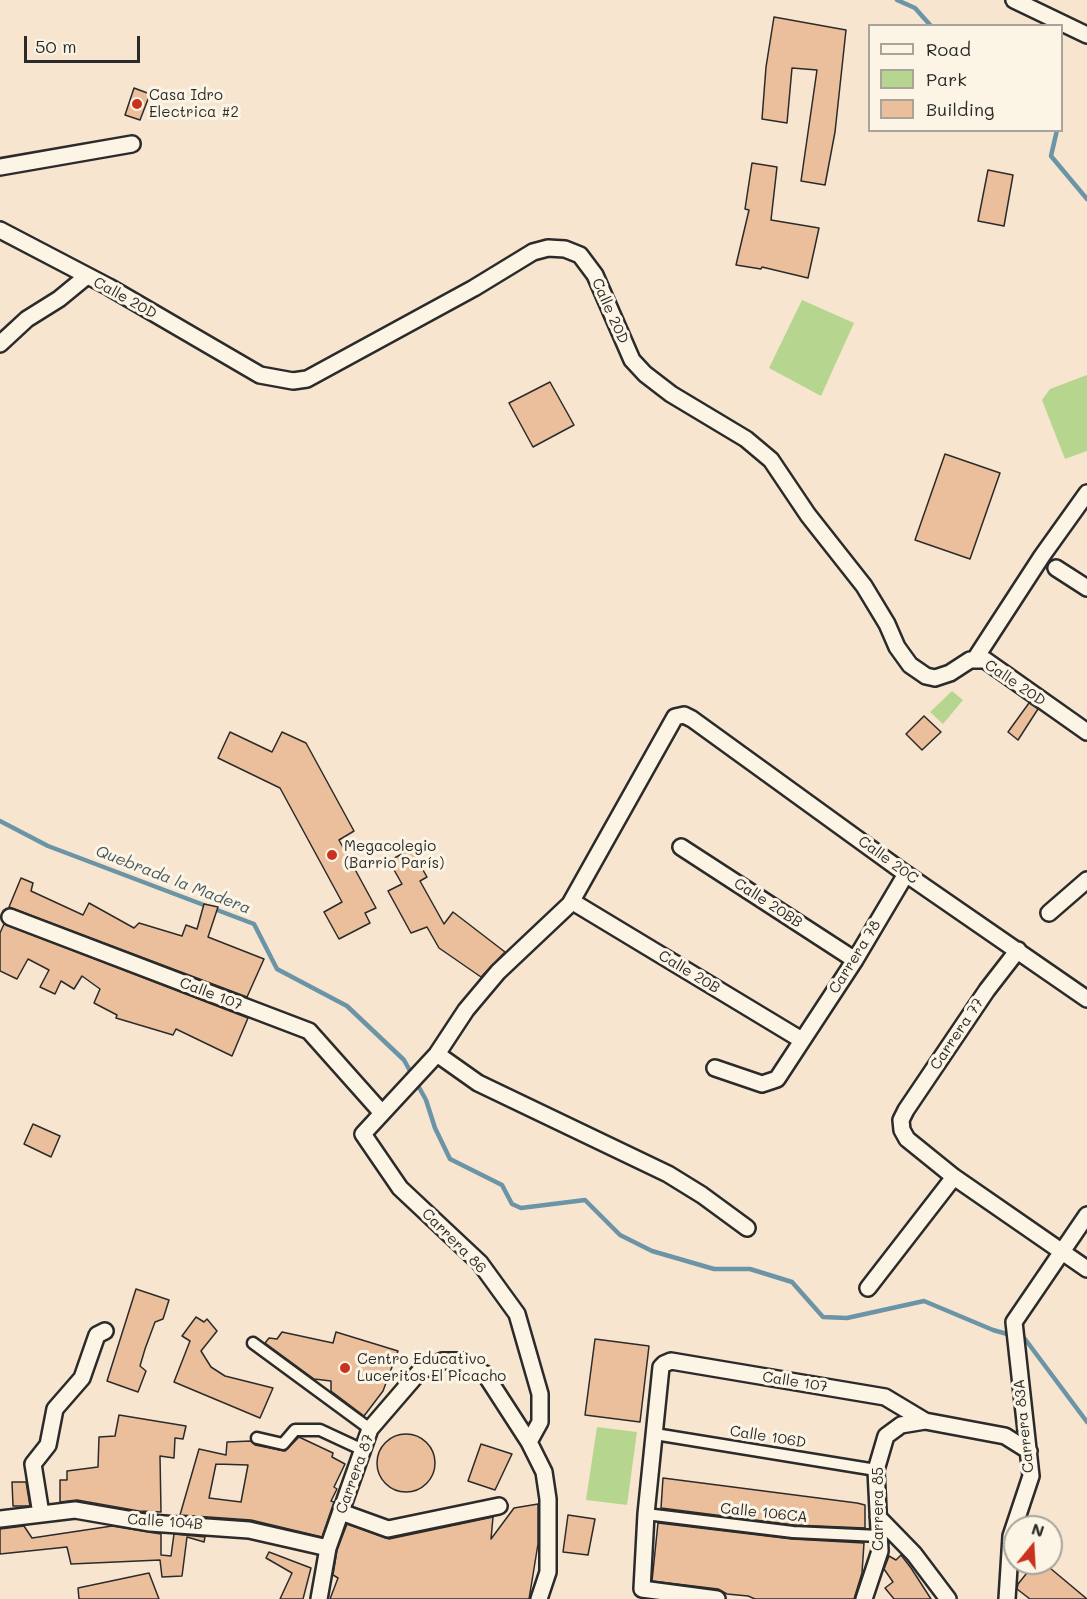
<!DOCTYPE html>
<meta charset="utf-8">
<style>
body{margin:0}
#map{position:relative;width:1087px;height:1599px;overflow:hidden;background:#f7e5cf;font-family:Mali,sans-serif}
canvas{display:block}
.legend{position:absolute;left:868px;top:24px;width:195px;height:108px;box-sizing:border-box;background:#fcf5e5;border:2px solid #a8a49b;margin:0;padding:8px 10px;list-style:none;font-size:18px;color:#2b2b2b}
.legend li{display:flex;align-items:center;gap:12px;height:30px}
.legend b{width:30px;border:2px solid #a8a49b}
.north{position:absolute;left:1003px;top:1515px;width:60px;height:60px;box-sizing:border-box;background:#fcf5e5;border:2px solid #a8a49b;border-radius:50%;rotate:18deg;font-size:16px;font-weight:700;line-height:24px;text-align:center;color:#2b2b2b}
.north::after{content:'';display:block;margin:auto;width:21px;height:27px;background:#c8321e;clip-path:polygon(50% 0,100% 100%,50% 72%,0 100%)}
.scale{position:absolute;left:24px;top:36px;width:116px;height:27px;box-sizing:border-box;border:3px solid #2b2b2b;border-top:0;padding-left:8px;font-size:18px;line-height:21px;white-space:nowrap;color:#2b2b2b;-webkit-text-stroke:4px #fcf5e5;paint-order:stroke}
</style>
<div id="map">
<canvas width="1087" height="1599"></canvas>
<ul class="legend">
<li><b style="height:8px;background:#fcf5e5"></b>Road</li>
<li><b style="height:16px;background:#b6d690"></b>Park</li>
<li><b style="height:16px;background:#ebbf9b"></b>Building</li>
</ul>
<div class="north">N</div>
<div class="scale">50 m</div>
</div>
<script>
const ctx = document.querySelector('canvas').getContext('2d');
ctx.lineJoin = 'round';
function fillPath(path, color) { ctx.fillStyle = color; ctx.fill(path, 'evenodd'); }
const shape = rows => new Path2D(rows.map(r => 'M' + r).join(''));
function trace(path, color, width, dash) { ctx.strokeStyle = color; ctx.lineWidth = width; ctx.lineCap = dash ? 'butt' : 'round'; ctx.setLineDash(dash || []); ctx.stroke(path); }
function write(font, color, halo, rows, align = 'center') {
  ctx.font = font + ' Mali,sans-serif'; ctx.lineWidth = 6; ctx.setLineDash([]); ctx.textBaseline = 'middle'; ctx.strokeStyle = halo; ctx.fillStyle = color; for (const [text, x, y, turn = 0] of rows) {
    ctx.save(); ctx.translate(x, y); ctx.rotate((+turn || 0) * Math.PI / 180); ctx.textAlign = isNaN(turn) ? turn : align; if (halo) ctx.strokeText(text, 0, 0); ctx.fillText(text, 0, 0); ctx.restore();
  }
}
fillPath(shape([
 [802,300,854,323,821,396,769,368],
 [1087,375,1087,451,1065,459,1042,400,1050,389],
 [952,691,963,700,943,724,930,712],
 [597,1427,637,1432,627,1505,586,1500]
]), '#b6d690');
trace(shape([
 [897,0,915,8,931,26],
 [1057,130,1051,156,1087,199],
 [0,821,48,846,254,924,277,969,347,1006,404,1060,426,1100,435,1128,450,1159,502,1185,512,1204,521,1208,585,1200,620,1235,652,1251,714,1269,750,1269,792,1282,823,1317,847,1318,924,1301,993,1330,1025,1339,1087,1422]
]), '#6b95a6', 4.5);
const building = shape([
 [774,17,846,30,835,132,825,185,801,181,817,70,792,68,787,123,762,119,766,67,774,17],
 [134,88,150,94,140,120,125,115,134,88],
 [752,163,777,167,771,220,819,228,808,278,762,267,761,269,736,265,749,210,745,209,752,163],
 [988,170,1013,175,1004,226,978,221,988,170],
 [550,382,574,425,533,447,509,403,550,382],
 [945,454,1000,473,970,559,915,540,945,454],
 [1029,703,1038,709,1018,740,1008,732,1029,703],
 [924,716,941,732,922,750,906,734,924,716],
 [230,732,272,752,282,732,306,743,354,831,339,840,376,908,365,913,370,923,339,939,324,912,342,902,280,788,218,758,230,732],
 [411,849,427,877,420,881,444,924,453,912,505,952,481,977,439,948,427,927,411,933,388,891,402,884,389,861,411,849],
 [21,878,33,883,31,891,83,915,89,903,134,928,139,923,182,936,186,925,197,929,204,904,218,907,208,937,264,959,247,997,9,907,21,878],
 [4,924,248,1018,232,1056,176,1029,173,1035,116,1018,117,1015,94,1003,100,989,82,976,74,989,61,981,55,994,40,987,49,970,28,959,17,979,0,971,0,933,4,924],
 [33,1124,60,1136,51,1157,24,1144,33,1124],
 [136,1289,169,1300,163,1319,155,1322,145,1349,140,1366,146,1371,138,1392,107,1381,136,1289],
 [196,1317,204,1322,207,1319,217,1331,201,1351,211,1367,225,1376,273,1388,260,1418,174,1382,190,1341,182,1336,196,1317],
 [282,1332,333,1343,336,1332,398,1351,383,1391,364,1416,331,1391,331,1381,314,1379,265,1343,269,1338,277,1339,282,1332],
 [595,1339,649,1346,640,1422,585,1415,595,1339],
 [119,1415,186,1426,183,1439,175,1438,174,1458,160,1456,161,1512,139,1511,77,1500,60,1502,60,1480,67,1480,67,1471,98,1467,99,1437,115,1436,119,1415],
 '377 1463a29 29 0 1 1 58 0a29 29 0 1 1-58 0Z',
 [299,1437,333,1453,332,1457,345,1464,334,1487,337,1489,331,1501,334,1502,322,1537,251,1520,180,1515,199,1449,226,1455,227,1442,251,1441,255,1445,285,1451,299,1437],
 [216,1464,248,1465,241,1502,209,1498,216,1464],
 [481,1444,512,1454,495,1490,468,1481,481,1444],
 [663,1478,857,1503,865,1505,865,1528,794,1525,661,1508,663,1478],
 [12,1482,26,1482,30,1506,13,1506,12,1482],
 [538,1504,538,1544,529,1599,330,1599,338,1578,333,1575,337,1550,347,1524,389,1539,493,1517,491,1539,514,1508,538,1504],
 [568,1515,595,1519,588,1555,563,1552,568,1515],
 [658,1523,792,1539,864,1543,862,1573,854,1599,755,1599,748,1596,727,1594,718,1589,652,1581,658,1523],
 [24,1526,32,1538,112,1526,161,1534,161,1555,171,1556,174,1534,205,1537,204,1542,187,1537,182,1576,162,1577,160,1560,71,1564,67,1547,0,1554,0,1529,24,1526],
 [269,1552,311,1568,303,1599,280,1599,292,1573,266,1558,269,1552],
 [901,1555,911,1568,931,1599,894,1599,885,1588,893,1582,884,1569,889,1556,896,1560,901,1555],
 [1035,1563,1044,1563,1087,1599,1030,1599,1017,1589,1018,1584,1035,1563],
 [149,1573,159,1599,79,1599,78,1588,149,1573]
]);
fillPath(building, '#ebbf9b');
trace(building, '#2b2b2b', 1.5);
const pedestrian = shape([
 [253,1343,370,1429],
 [655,1434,876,1470],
 [257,1438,283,1444,295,1430,320,1430,363,1450],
 [646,1514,793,1532,879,1536]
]);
const minor = shape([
 [1014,0,1087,35],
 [0,167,132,144],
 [0,230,109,287,260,375,293,381,307,379,474,288,533,252,548,248,565,249,580,255,595,275,632,360,645,374,671,394,746,439,771,460,808,515,864,586,887,624,897,647,910,665,926,676,935,678,950,673,970,660,985,660,1087,732],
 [0,344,27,319,59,299,87,276],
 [1056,568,1087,588],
 [975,659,1042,556,1087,493],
 [681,847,855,960],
 [578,905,800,1039],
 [1049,913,1087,880],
 [10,917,309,1031,382,1113],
 [1018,950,987,990,906,1110,901,1120,902,1130,907,1139,954,1177,1087,1269],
 [437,1054,478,1083,668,1174,702,1195,747,1228],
 [715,1068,762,1084,777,1079,855,960,906,874],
 [868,1288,954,1177],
 [529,1442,540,1422,540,1394,517,1314,480,1263,400,1188,363,1134,437,1054,466,1010,498,972,570,904,675,717,684,715,692,719,906,874,1087,999],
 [341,1512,388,1529,499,1506],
 [41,1514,33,1464,48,1445,55,1409,82,1378,97,1335,105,1331],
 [878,1517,914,1554,948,1599],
 [0,1519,75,1510,150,1523,249,1530,328,1548],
 [319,1599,328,1548,370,1429,420,1371,442,1361,461,1361,485,1374,529,1442,544,1472,548,1499,548,1572,539,1599],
 [717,1599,642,1589,646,1514,661,1367,664,1364,671,1361,885,1397,925,1421],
 [864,1599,880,1551,876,1470,886,1436,901,1425,925,1421,1005,1436,1029,1451],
 [1007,1599,1011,1536,1031,1476,1014,1322,1087,1215]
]);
trace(pedestrian, '#2b2b2b', 15);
trace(minor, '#2b2b2b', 20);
trace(pedestrian, '#fcf5e5', 10);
trace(minor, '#fcf5e5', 15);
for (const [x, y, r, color] of [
 [137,104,6,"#c8321e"],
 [332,855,6,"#c8321e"],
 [345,1368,6,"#c8321e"]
]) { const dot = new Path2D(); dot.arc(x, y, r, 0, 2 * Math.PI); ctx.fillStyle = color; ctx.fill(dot); trace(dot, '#fcf5e5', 2); }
write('15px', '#2b2b2b', '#fcf5e5', [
 ["Casa Idro",149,95],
 ["Electrica #2",149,112],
 ["Megacolegio",344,846],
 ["(Barrio París)",344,863],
 ["Centro Educativo",357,1359],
 ["Luceritos El Picacho",357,1376]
], 'left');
write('15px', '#2b2b2b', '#fcf5e5', [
 ["Calle 20D",125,298,29],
 ["Calle 20D",610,311,66],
 ["Calle 20D",1015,683,34],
 ["Calle 20C",888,860,36],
 ["Calle 20BB",768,903,33],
 ["Carrera 78",855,957,-58],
 ["Calle 20B",689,972,31],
 ["Calle 107",211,994,21],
 ["Carrera 77",957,1034,-56],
 ["Carrera 86",454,1241,45],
 ["Calle 107",795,1382,9],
 ["Carrera 83A",1024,1426,-96],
 ["Calle 106D",768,1437,9],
 ["Carrera 87",355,1474,-70],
 ["Carrera 85",878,1509,-90],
 ["Calle 106CA",764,1513,6],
 ["Calle 104B",165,1522,4]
]);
write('italic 16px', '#46575e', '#fcf5e5', [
 ["Quebrada la Madera",173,880,21]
]);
</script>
